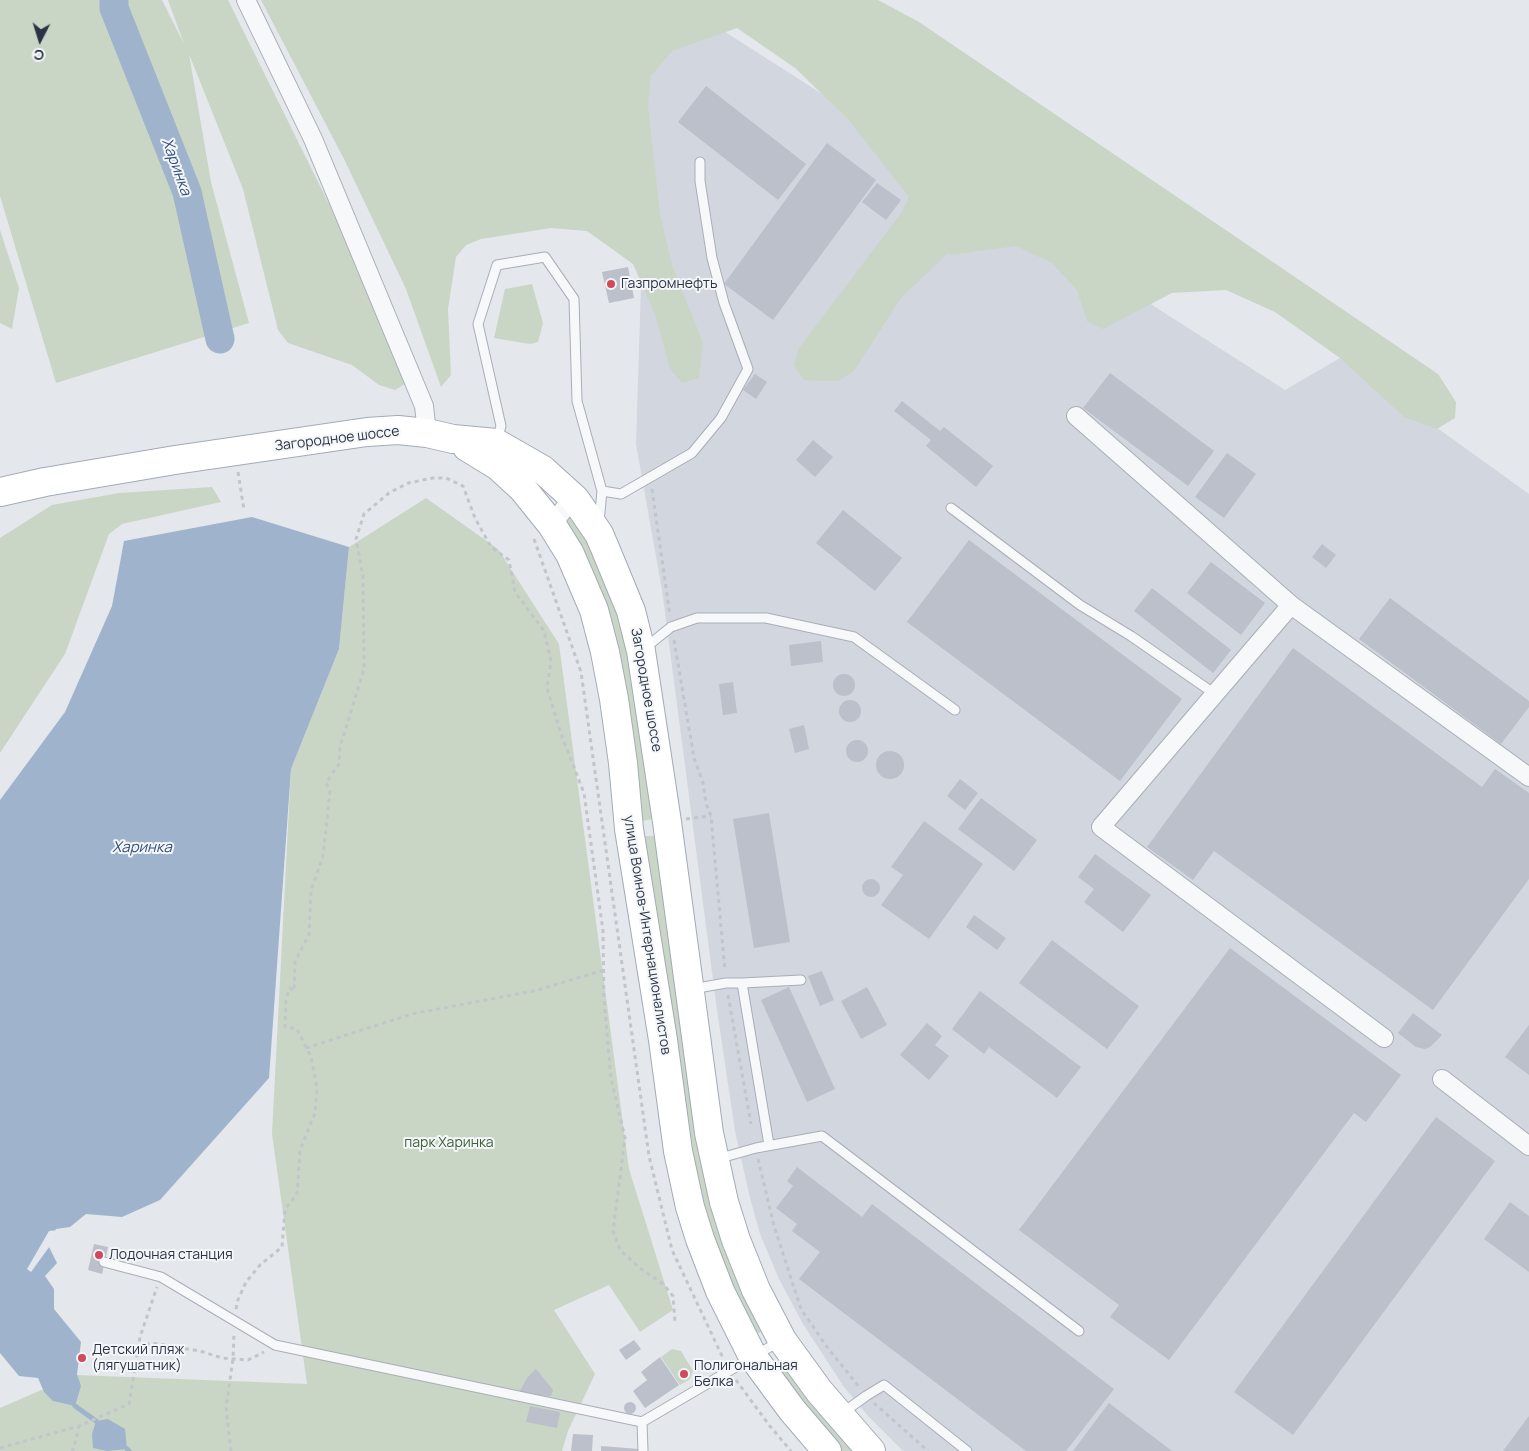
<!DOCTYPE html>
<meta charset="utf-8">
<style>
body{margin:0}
#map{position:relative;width:1529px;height:1451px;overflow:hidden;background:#e4e7ec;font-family:Manrope,sans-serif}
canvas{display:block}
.north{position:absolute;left:15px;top:15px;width:50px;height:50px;-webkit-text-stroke:4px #f4f6f9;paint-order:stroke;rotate:185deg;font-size:14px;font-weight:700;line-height:20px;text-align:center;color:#2b3445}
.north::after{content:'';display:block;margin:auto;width:18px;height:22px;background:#2b3445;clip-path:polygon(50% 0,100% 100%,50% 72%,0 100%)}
</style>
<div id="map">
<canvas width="1529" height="1451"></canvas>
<div class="north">С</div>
</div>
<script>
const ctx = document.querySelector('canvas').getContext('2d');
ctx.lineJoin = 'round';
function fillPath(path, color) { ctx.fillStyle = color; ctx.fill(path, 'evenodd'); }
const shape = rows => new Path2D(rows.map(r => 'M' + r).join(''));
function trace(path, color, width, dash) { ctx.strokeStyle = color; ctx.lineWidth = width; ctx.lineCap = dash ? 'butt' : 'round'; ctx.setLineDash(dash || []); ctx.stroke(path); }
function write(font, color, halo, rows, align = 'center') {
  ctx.font = font + ' Manrope,sans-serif'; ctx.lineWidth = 4; ctx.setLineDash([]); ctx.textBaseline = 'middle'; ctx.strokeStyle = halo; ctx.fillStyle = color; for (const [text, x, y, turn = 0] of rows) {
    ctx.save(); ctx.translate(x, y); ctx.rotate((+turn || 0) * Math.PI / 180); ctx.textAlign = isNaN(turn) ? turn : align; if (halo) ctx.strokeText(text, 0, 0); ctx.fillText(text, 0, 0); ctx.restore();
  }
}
fillPath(shape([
 [683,5,1285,390,1340,358,1529,494,1529,1451,903,1451,869,1417,844,1387,803,1324,779,1279,760,1234,750,1198,735,1131,717,1010,662,590,636,444,642,255,611,27]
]), '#d2d6de');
fillPath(shape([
 [0,0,162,0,184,44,168,0,228,0,415,378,395,390,379,385,352,365,288,343,278,330,243,189,189,54,211,182,249,323,56,383,0,196],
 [261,0,878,0,919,22,1438,374,1456,402,1455,418,1437,429,1404,417,1340,358,1275,312,1226,290,1172,293,1103,329,1087,321,1077,290,1052,263,1016,246,949,255,948,253,901,298,854,371,838,381,804,380,794,365,799,348,902,212,909,197,847,118,795,68,737,28,672,51,651,76,648,107,660,214,672,265,703,343,699,378,682,383,670,369,656,317,633,264,587,231,551,228,481,239,466,245,456,257,448,309,451,375,441,387,406,289,344,159],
 [0,230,19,288,12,329,0,323],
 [532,284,543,323,538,342,530,344,494,338,505,289],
 [212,487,221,502,122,524,109,534,65,654,0,753,0,538,52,505,119,493],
 [426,498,498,549,559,644,629,1169,673,1310,640,1332,609,1285,554,1310,595,1374,568,1431,562,1451,0,1451,0,1408,76,1375,307,1384,272,1134,291,769,339,649,349,547],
 [569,516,572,516,594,552,612,591,626,642,653,819,642,821,623,675,566,523,566,519],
 [645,836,655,836,713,1211,723,1247,759,1324,761,1329,760,1333,754,1332,726,1278,696,1182],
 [672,1349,681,1351,693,1371,690,1379,680,1385,661,1357],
 [775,1361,783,1362,813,1403,853,1451,841,1451,834,1443,774,1364]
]), '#c9d6c5');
fillPath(shape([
 [252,517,349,547,339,649,291,769,269,1078,160,1200,122,1217,86,1214,70,1227,56,1229,49,1247,57,1263,45,1276,54,1289,54,1309,81,1342,77,1374,81,1386,75,1406,53,1401,44,1392,38,1378,19,1376,0,1353,0,800,65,712,112,606,124,541],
 [108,1419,125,1429,127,1449,107,1451,93,1448,92,1434,96,1421]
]), '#9fb4cc');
fillPath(shape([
 [71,1229,58,1231,55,1239,31,1272,27,1269,49,1231]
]), '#e4e7ec');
trace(shape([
 [75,1406,96,1421],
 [127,1449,129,1451]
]), '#9fb4cc', 5);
trace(shape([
 [114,0,114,8,187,192,220,339]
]), '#9fb4cc', 29);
fillPath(shape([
 [706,86,806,164,778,200,678,122],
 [827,143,876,180,773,320,724,284],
 [877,183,901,200,886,220,862,202],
 [628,267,634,298,609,303,602,272],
 [1110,373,1214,451,1188,486,1083,408],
 [755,374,767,382,756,399,743,390],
 [902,401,940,431,944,427,993,466,976,487,926,446,931,440,894,411],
 [813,440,833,457,815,477,796,460],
 [1227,453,1256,474,1224,518,1195,497],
 [843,510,902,558,875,591,816,543],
 [969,540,1182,699,1120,781,907,622],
 [1322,544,1336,555,1326,568,1312,557],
 [1211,562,1265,603,1241,635,1187,593],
 [1152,588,1231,650,1213,673,1134,611],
 [1390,598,1529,701,1529,707,1501,744,1359,639],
 [821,641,823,662,791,666,789,645],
 [1293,648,1482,787,1495,769,1529,793,1529,879,1433,1010,1214,851,1193,880,1147,847],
 '833 685a11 11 0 1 1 22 0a11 11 0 1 1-22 0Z',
 [733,682,737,713,723,715,719,684],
 '839 711a11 11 0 1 1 22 0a11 11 0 1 1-22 0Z',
 [804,725,809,749,795,753,789,729],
 '846 751a11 11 0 1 1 22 0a11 11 0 1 1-22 0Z',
 '876 765a14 14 0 1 1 28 0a14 14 0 1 1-28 0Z',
 [960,779,978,793,965,810,947,796],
 [981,798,1037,840,1014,871,958,829],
 [769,813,790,942,754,948,733,819],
 [924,821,983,864,929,939,881,905,903,875,891,867],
 [1095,854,1151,895,1123,932,1084,902,1094,889,1078,877],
 '862 888a9 9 0 1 1 18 0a9 9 0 1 1-18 0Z',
 [974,915,1006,938,997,950,966,927],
 [1052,940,1139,1006,1107,1049,1019,983],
 [1230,948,1401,1075,1366,1122,1354,1113,1169,1360,1110,1317,1119,1305,1019,1230],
 [822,971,834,1000,820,1006,808,976],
 [789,987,835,1089,807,1102,761,1000],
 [867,987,887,1025,861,1039,841,1001],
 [980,991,1081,1067,1057,1098,989,1047,984,1054,952,1029],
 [1413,1013,1442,1035,1430,1047,1425,1049,1416,1047,1398,1033],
 [927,1023,942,1036,935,1045,949,1056,929,1080,900,1055],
 [1529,1025,1529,1075,1505,1057],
 [1436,1117,1495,1161,1293,1435,1234,1392],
 [797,1167,862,1217,872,1204,1114,1389,1066,1451,1026,1451,799,1279,820,1252,792,1231,797,1224,776,1208,793,1186,787,1181],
 [1510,1202,1529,1216,1529,1272,1484,1239],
 [94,1244,108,1247,102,1274,88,1270],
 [634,1340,641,1349,626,1360,619,1350],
 [660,1357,679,1385,645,1408,633,1391,647,1380,641,1372],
 [536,1369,553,1390,551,1396,518,1394,527,1378],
 '624 1408a6 6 0 1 1 12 0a6 6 0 1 1-12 0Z',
 [1109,1403,1172,1451,1073,1451],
 [530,1406,560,1412,557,1428,526,1422],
 [1529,1416,1529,1451,1503,1451],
 [573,1434,593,1435,592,1451,571,1451],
 [601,1446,639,1449,639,1451,601,1451]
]), '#bbc0ca');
const service = shape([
 [497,440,501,426,478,324,497,265,545,257,574,299,577,401,602,491,599,522],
 [602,491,621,494,692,453,721,418,748,369,724,303,712,258,700,181,700,162],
 [951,508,1080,605,1131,636,1215,694],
 [645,648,671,627,697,618,766,618,854,637,955,710],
 [742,983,801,980],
 [692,989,726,983,742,983,769,1145],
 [717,1159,756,1148,822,1136,1079,1331],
 [104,1262,161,1277,275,1345,642,1422],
 [841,1414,866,1396,884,1385,967,1451],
 [643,1451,642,1422,780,1341]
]);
const minor = shape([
 [246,0,313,139,424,406,427,433],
 [1076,416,1291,605,1529,777],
 [552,525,567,505,575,499],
 [1291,605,1101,827,1384,1038],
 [1442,1079,1529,1146]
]);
const primary = shape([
 [467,447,498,466,523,489,552,525,570,554,594,610,605,652,614,699,623,763,629,829,663,1040,678,1151,690,1207,700,1239,720,1291,753,1357,792,1410,827,1451],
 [0,492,45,482,175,460,367,432,398,430,427,433,453,439,496,443,543,470,575,499,599,534,605,548,631,611,641,651,667,822,709,1133,724,1202,736,1240,756,1290,782,1340,819,1391,871,1451]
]);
trace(service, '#a9aeb7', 11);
trace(minor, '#a9aeb7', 20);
trace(primary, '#a3abb8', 30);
trace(shape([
 [238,472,244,510],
 [652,489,670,616],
 [534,539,581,672,649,1156,672,1250,724,1360],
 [674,640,694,758,703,783,706,803,711,816,725,971],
 [686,819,711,816],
 [728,995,751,1124],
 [306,1048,412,1014,538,990,604,970],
 [758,1159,774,1226,801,1309,827,1347,860,1388],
 [236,1309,237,1302,246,1282,260,1265,282,1247,285,1209,297,1194,300,1150,315,1113,317,1088,311,1057,297,1029,285,1027,286,999,290,988,294,991,295,962,309,934,311,890,323,857,330,791,326,783,339,764,340,747,364,669,363,576,356,539,364,514,389,493,408,483,433,478,446,478,463,486,475,518,491,547,509,560,515,592,544,631,551,661,547,688,561,734,584,793,603,931,604,999,611,1078,625,1138,613,1231,620,1250,641,1269,663,1284,673,1296,675,1322],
 [138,1347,152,1343,200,1351,222,1358,248,1360,264,1352],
 [736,1380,769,1425,791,1451],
 [874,1403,928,1451],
 [0,1448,79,1426,129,1404,140,1337,157,1287],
 [71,1451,73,1450,79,1427],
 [231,1451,226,1408,233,1359,234,1333]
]), '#c2c5cb', 3, [4, 4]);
trace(service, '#f7f8fa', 9);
trace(minor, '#f7f8fa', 18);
trace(primary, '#fff', 28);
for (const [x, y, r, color] of [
 [611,284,5,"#d1495b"],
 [99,1255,5,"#d1495b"],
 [82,1358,5,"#d1495b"],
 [684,1374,5,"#d1495b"]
]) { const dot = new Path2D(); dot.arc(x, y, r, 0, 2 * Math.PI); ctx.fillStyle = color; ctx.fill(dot); trace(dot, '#f4f6f9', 2); }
write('14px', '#2b3445', '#f4f6f9', [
 ["Газпромнефть",621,284],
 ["Лодочная станция",109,1255],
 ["Детский пляж",92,1350],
 ["(лягушатник)",92,1366],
 ["Полигональная",694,1366],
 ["Белка",694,1382]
], 'left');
write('14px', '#2b3445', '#f4f6f9', [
 ["Загородное шоссе",337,439,-7],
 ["Загородное шоссе",646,690,80],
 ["улица Воинов-Интернационалистов",647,935,81]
]);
write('14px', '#3f6138', '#f4f6f9', [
 ["парк Харинка",449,1143]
]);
write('italic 15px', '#34527a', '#f4f6f9', [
 ["Харинка",176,167,70],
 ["Харинка",142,848]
]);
</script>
